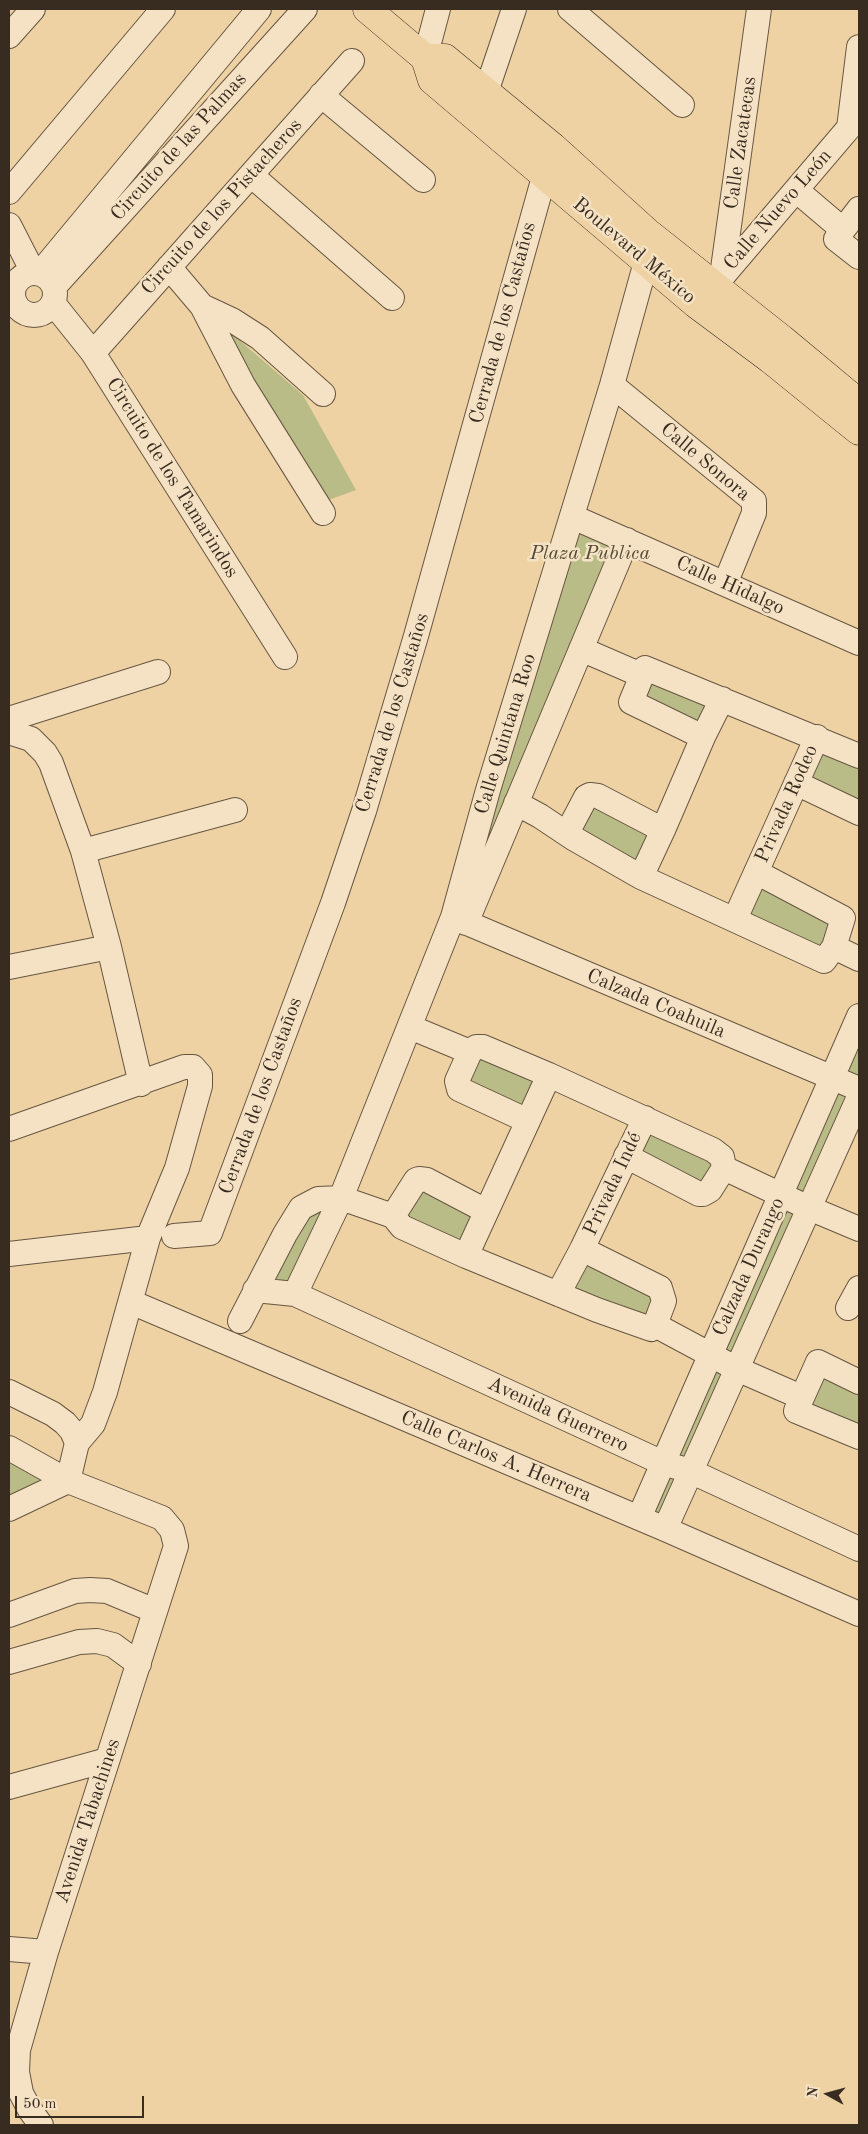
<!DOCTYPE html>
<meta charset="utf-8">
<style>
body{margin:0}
#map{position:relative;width:868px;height:2134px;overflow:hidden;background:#efd2a4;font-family:"Old Standard TT",serif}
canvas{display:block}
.frame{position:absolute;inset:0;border:10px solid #382c21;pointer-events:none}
.north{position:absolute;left:803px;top:2069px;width:50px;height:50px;-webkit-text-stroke:4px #f5e2c4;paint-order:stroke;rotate:277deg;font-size:14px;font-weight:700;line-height:20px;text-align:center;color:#382c21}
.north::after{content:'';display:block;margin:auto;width:18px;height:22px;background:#382c21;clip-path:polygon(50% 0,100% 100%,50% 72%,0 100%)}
.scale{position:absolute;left:15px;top:2096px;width:129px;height:22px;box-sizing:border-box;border:2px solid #382c21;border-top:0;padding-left:6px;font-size:15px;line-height:18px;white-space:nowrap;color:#382c21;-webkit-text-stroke:4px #f5e2c4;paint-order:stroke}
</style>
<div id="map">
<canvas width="868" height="2134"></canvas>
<div class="frame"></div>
<div class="north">N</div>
<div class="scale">50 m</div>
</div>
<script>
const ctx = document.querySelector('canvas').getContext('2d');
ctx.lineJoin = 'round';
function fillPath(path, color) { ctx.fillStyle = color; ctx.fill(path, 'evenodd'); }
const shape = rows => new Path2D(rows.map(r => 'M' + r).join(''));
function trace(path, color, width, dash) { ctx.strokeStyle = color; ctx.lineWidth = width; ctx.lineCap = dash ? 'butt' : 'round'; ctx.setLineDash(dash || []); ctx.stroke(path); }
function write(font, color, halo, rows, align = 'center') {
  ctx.font = font + ' "Old Standard TT",serif'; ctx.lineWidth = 5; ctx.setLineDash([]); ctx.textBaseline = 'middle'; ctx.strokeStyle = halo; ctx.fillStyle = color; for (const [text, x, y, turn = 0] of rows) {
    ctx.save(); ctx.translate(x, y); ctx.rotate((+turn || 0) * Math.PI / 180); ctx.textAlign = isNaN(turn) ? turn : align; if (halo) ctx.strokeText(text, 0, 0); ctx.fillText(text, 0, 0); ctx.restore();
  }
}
fillPath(shape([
 [216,320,303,395,356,490,323,502],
 [575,522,621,542,465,918,492,792],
 [646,669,721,699,703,736,632,702],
 [818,741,859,758,859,811,799,783],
 [588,799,661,830,640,874,570,833],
 [757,875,840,919,824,959,737,919],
 [859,1023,859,1091,663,1523,644,1516],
 [480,1052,542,1079,525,1116,464,1085],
 [645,1122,719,1159,705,1192,629,1155],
 [418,1185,479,1215,464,1251,404,1225],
 [337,1200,293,1292,258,1289,302,1211],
 [583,1253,657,1290,648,1327,562,1293],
 [819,1366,859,1386,859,1434,799,1409],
 [9,1448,68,1481,9,1507]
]), '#b9bc86');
const minor = shape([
 [570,9,682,105],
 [9,36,33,9],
 [425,58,438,9],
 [486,92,514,9],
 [321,95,423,180],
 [849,128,859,47],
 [251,175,392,298],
 [796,190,842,229],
 [9,192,163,9],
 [859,209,836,239,859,257],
 [9,225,33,272],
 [169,267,202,306,243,385,323,513],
 '13 294a21 21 0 1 1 42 0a21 21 0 1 1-42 0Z',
 [40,273,259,9],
 [722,276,759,9],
 [721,278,859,116],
 [54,287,305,9],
 [53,303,93,353,285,657],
 [202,306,232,320,260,338,323,394],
 [93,353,352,61],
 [612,385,754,501,754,513,725,584],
 [573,517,859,643],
 [581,649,641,675],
 [9,719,158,672],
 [9,732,31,739,45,753,51,763,83,851,109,947,141,1084],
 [703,737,631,702,645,668,859,756],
 [796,783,859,813],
 [516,803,540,816,573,838,641,877,824,961,834,947,843,918,756,872],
 [567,833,586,797,590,795,598,796,663,830],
 [83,851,235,810],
 [641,877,663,830,703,737,722,699],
 [453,917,859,1089],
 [735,919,817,737],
 [466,923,627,540],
 [834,947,859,959],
 [9,967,109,947],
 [410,1027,470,1052],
 [528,1121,459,1089,457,1081,470,1052,476,1047,483,1047,549,1075,713,1150,722,1157,724,1168,710,1190,703,1194,699,1194,626,1156],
 [9,1129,184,1067,193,1067,200,1075,200,1086,177,1168,148,1238,105,1392,93,1424,77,1443],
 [724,1168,809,1208,859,1229],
 [393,1216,416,1180,419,1179,427,1180,486,1211],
 [174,1236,210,1233,333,903,364,811,416,636,549,159],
 [9,1254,148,1238],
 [466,1256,549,1075],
 [255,1290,295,1294,663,1463,690,1471,859,1549],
 [295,1294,341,1198,453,917,488,790,612,385,646,262],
 [558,1294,582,1249,645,1118],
 [131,1302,665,1529,859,1614],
 [848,1308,859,1288],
 [240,1321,285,1234,301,1208,318,1199,341,1198,393,1216,402,1227,466,1256,597,1310,651,1329,655,1325,664,1301,660,1288,582,1249],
 [655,1325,737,1369,801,1397],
 [859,1382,818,1362,796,1411,859,1437],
 [9,1392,53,1414,65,1423,72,1431,77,1443,68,1481,9,1448],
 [9,1509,68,1481,162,1518,172,1530,176,1546,46,1952,18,2050,17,2072,21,2093,30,2110,41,2125],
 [639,1518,859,1016],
 [665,1529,859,1097],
 [9,1615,75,1591,90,1590,107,1591,155,1611],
 [9,1662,79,1642,97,1641,113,1645,139,1664],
 [9,1787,107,1760],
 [9,1949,46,1952]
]);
const major = shape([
 [367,9,425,58,432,80,696,304,770,359,859,431],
 [425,58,445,58,553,147,647,232,782,339,859,403]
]);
trace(minor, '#665642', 26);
trace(major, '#382c21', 29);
trace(minor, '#f5e2c4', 24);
trace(major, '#efd2a4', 28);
write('20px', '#382c21', '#f5e2c4', [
 ["Calle Zacatecas",741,143,-82],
 ["Circuito de las Palmas",179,147,-48],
 ["Circuito de los Pistacheros",222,207,-48],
 ["Calle Nuevo León",778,210,-49],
 ["Boulevard México",634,251,40],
 ["Cerrada de los Castaños",503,323,-75],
 ["Calle Sonora",705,462,40],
 ["Circuito de los Tamarindos",172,478,58],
 ["Calle Hidalgo",730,586,24],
 ["Cerrada de los Castaños",393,713,-73],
 ["Calle Quintana Roo",506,734,-73],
 ["Privada Rodeo",787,804,-66],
 ["Calzada Coahuila",656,1004,23],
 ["Cerrada de los Castaños",261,1096,-70],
 ["Privada Indé",613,1184,-65],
 ["Calzada Durango",749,1267,-66],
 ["Avenida Guerrero",558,1415,25],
 ["Calle Carlos A. Herrera",496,1457,23],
 ["Avenida Tabachines",88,1821,-72]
]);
write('italic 20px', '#524935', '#f5e2c4', [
 ["Plaza Publica",590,554]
]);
</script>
